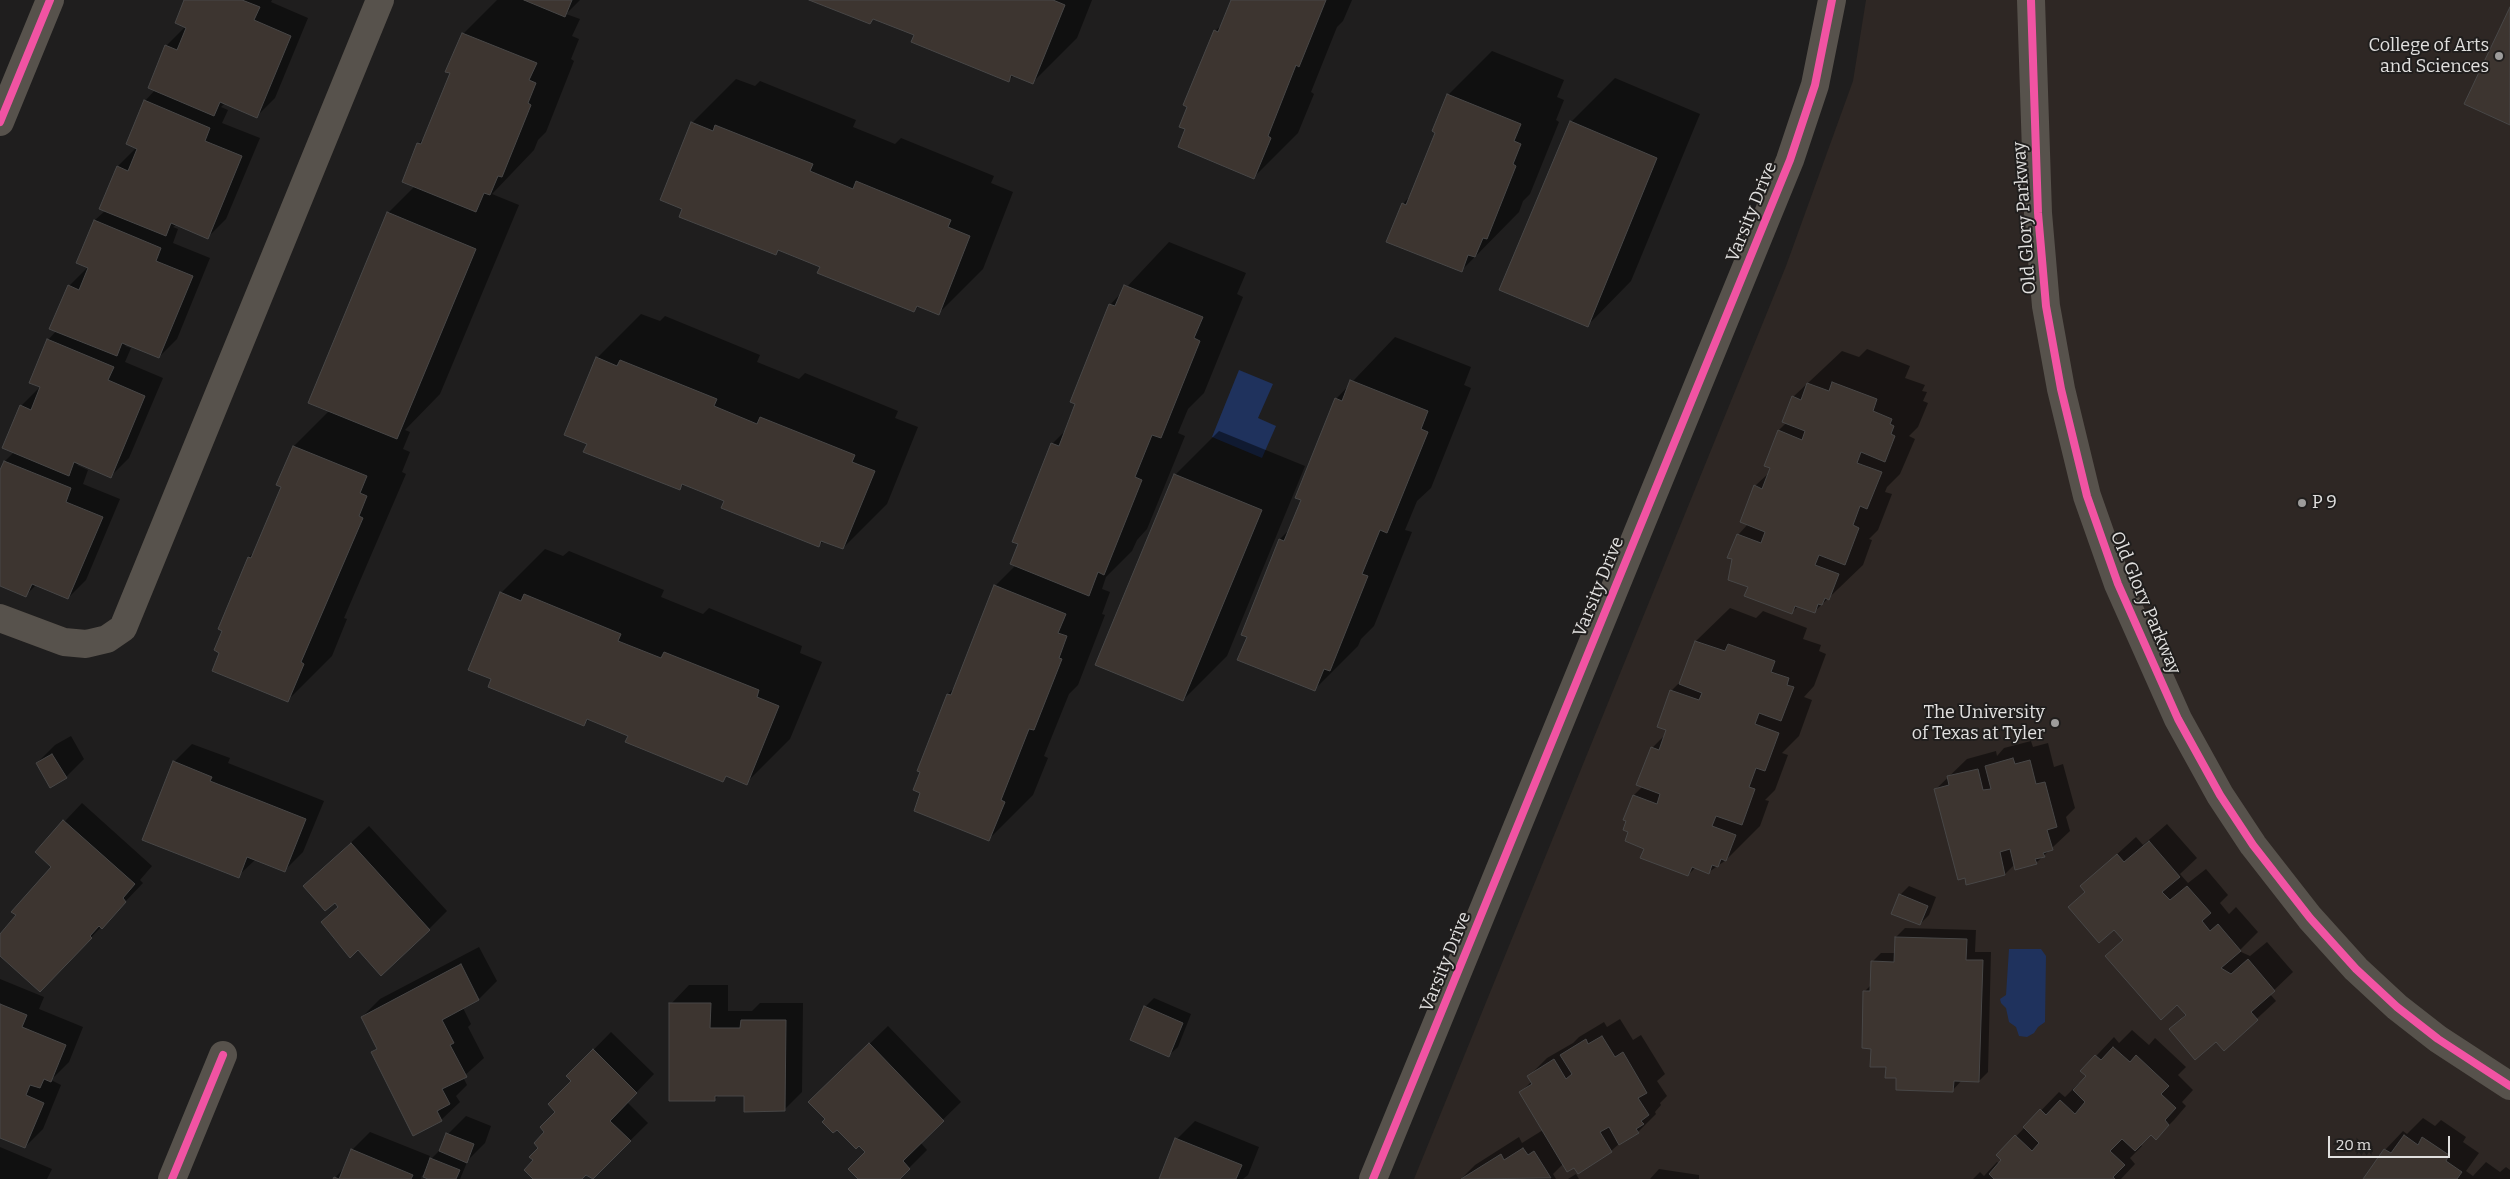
<!DOCTYPE html>
<style>
body{margin:0}
#map{position:relative;width:2510px;height:1179px;overflow:hidden;background:#1f1e1e;font-family:Bitter,serif}
canvas{display:block}
.scale{position:absolute;left:2328px;top:1136px;width:122px;height:22px;box-sizing:border-box;border:2px solid #e1e0df;border-top:0;padding-left:6px;font-size:15px;line-height:18px;white-space:nowrap;color:#e1e0df;-webkit-text-stroke:4px #201e1d;paint-order:stroke}
</style>
<div id="map">
<canvas width="2510" height="1179"></canvas>
<div class="scale">20 m</div>
</div>
<script>
const ctx = document.querySelector('canvas').getContext('2d');
ctx.lineJoin = 'round';
function fillPath(path, color) { ctx.fillStyle = color; ctx.fill(path, 'evenodd'); }
const shape = rows => new Path2D(rows.map(r => 'M' + r).join(''));
function trace(path, color, width, dash) { ctx.strokeStyle = color; ctx.lineWidth = width; ctx.lineCap = dash ? 'butt' : 'round'; ctx.setLineDash(dash || []); ctx.stroke(path); }
function write(font, color, halo, rows, align = 'center') {
  ctx.font = font + ' Bitter,serif'; ctx.lineWidth = 4; ctx.setLineDash([]); ctx.textBaseline = 'middle'; ctx.strokeStyle = halo; ctx.fillStyle = color; for (const [text, x, y, turn = 0] of rows) {
    ctx.save(); ctx.translate(x, y); ctx.rotate((+turn || 0) * Math.PI / 180); ctx.textAlign = isNaN(turn) ? turn : align; if (halo) ctx.strokeText(text, 0, 0); ctx.fillText(text, 0, 0); ctx.restore();
  }
}
fillPath(shape([
 [1866,0,2510,0,2510,1179,1414,1179,1786,266,1853,81]
]), '#2e2724');
fillPath(shape([
 [1239,370,1273,384,1258,418,1276,426,1262,458,1212,437],
 [2009,949,2041,949,2046,956,2045,1022,2038,1027,2034,1033,2027,1037,2019,1036,2016,1027,2009,1022,2006,1008,2001,1003,2000,999,2006,995]
]), '#1f325d');
fillPath(shape([
 [185,0,272,0,271,2,308,18,275,98,257,116,225,103,221,107,228,110,222,123,260,138,226,219,208,237,177,224,173,227,178,229,173,243,210,258,177,339,159,357,127,344,125,346,131,348,125,362,163,378,129,458,111,476,79,463,77,465,88,470,83,484,120,499,86,580,68,598,37,584,26,595,0,585,0,473,5,461,14,452,21,406,41,386,48,340,57,330,69,286,88,267,78,263,95,220,106,210,101,208,118,166,137,147,145,101,155,90,166,46,186,26],
 [497,0,580,0,566,14,580,19,572,36,579,39,571,59,574,61,546,132,538,140,534,150,492,194,519,205,440,394,405,430,410,432,403,449,410,452,402,472,406,474,344,618,347,619,332,656,288,700,249,557,256,550,283,486,294,446,330,410,388,213,415,186,419,143,425,137,451,73,463,34],
 [812,0,1092,0,1077,38,1033,82,1014,75,1009,80,916,35,875,18,870,23],
 [1233,0,1352,0,1343,21,1337,27,1311,92,1314,94,1298,133,1254,177,1187,129,1215,31,1224,23],
 [1492,51,1564,80,1557,97,1564,100,1556,120,1559,122,1530,194,1523,201,1519,212,1461,271,1403,204,1411,195,1437,132,1448,95],
 [1615,78,1700,114,1631,281,1588,325,1571,122],
 [736,79,755,86,760,81,856,120,853,127,895,144,901,138,994,176,991,183,1013,192,983,269,939,313,919,306,914,311,821,266,780,249,775,254,684,208,692,123],
 [1169,242,1246,273,1237,294,1243,297,1204,393,1188,409,1178,433,1185,436,1147,529,1137,540,1132,551,1106,577,1102,589,1110,592,1102,614,1105,615,1078,685,1069,694,1044,756,1048,758,1033,795,989,839,948,694,955,687,995,586,1016,565,1020,544,1052,444,1067,429,1110,305],
 [641,314,660,321,665,316,760,355,757,362,799,379,805,373,898,411,895,418,918,427,887,504,843,548,824,541,818,546,725,501,684,484,679,489,588,443,597,358],
 [1395,337,1471,367,1464,385,1471,388,1431,488,1417,501,1405,530,1412,532,1374,626,1361,639,1358,646,1314,690,1249,636,1242,634,1280,539,1290,529,1302,499,1336,399],
 [1867,349,1910,366,1905,378,1925,385,1922,391,1927,392,1923,401,1928,403,1918,427,1909,436,1915,439,1900,474,1887,487,1885,492,1892,494,1878,530,1869,539,1872,540,1863,565,1814,612,1798,606,1791,613,1738,535,1748,524,1755,486,1771,471,1772,468,1766,465,1779,430,1787,422,1793,397,1842,351,1859,357],
 [1219,431,1305,466,1227,656,1183,700,1175,475],
 [545,549,563,556,569,551,664,590,661,597,703,614,709,608,802,646,800,653,822,662,790,739,746,783,728,775,723,781,629,735,589,719,584,724,492,678,501,593],
 [1730,608,1756,618,1763,611,1807,628,1803,639,1821,645,1819,651,1826,654,1814,686,1804,697,1812,700,1799,736,1782,753,1788,755,1775,790,1765,800,1769,801,1760,826,1726,860,1709,872,1696,867,1688,875,1645,848,1629,831,1634,795,1643,786,1652,748,1666,734,1671,691,1681,681,1696,641],
 [71,736,84,759,66,777,37,763,55,745],
 [2031,741,2033,747,2048,743,2054,767,2063,764,2075,808,2066,817,2070,831,2036,863,2015,864,2005,874,1967,884,1936,789,1967,759,1996,751,1997,756,2004,748],
 [192,744,230,758,228,763,324,801,303,852,285,870,256,859,238,876,174,762],
 [82,803,152,866,140,880,143,883,58,972,0,955,0,936,18,915,52,866,36,852],
 [2167,824,2197,858,2180,874,2188,883,2206,869,2228,895,2220,903,2229,914,2236,907,2258,932,2239,951,2250,956,2267,942,2293,972,2270,994,2276,1001,2224,1049,2216,1040,2170,1029,2186,1014,2177,1003,2107,956,2124,939,2082,886,2136,837,2143,845],
 [369,826,447,911,429,929,339,906,335,901,304,886],
 [1909,886,1936,897,1929,915,1920,924,1900,895],
 [1905,928,1976,930,1975,952,1991,952,1988,1072,1979,1081,1962,1080,1952,1091,1898,1077,1872,1048,1865,991,1871,985,1872,962,1881,953,1896,953,1896,937],
 [479,947,497,981,479,999,463,1008,471,1024,468,1027,484,1058,463,1077,467,1085,456,1096,460,1102,441,1120,414,1134,372,1053,378,1047,362,1017,380,999],
 [0,979,44,997,39,1009,83,1027,69,1062,51,1080,61,1085,43,1129,25,1147,0,1136],
 [689,985,728,985,728,1011,752,1011,760,1003,803,1003,802,1092,784,1110,745,1095,719,1095,714,1100,671,1004],
 [1154,998,1191,1014,1178,1047,1169,1055,1145,1007],
 [1620,1019,1633,1040,1641,1035,1665,1074,1657,1081,1667,1096,1660,1103,1661,1105,1655,1112,1656,1114,1638,1132,1620,1143,1611,1151,1575,1166,1564,1163,1553,1174,1556,1179,1461,1179,1475,1165,1519,1137,1522,1143,1543,1130,1521,1092,1532,1081,1529,1076,1547,1058,1573,1043,1579,1037,1604,1022,1607,1027],
 [888,1026,961,1102,920,1142,927,1150,898,1179,859,1179,866,1152,827,1119,810,1102],
 [2132,1030,2149,1045,2155,1038,2186,1067,2178,1075,2193,1090,2182,1102,2186,1106,2174,1120,2156,1138,2151,1134,2140,1144,2142,1146,2130,1158,2135,1164,2121,1179,1973,1179,1980,1172,1984,1176,1997,1162,2000,1164,2003,1160,1998,1155,2059,1092,2065,1097,2079,1083,2080,1084,2088,1076,2082,1071,2114,1037,2119,1043],
 [611,1032,654,1074,627,1102,648,1123,592,1178,587,1173,581,1179,535,1179,535,1160,546,1132,573,1081,568,1076],
 [466,1116,491,1126,485,1143,468,1160,460,1179,431,1179,422,1175,421,1179,334,1179,344,1168,352,1150,370,1132,430,1156,428,1162,440,1150,448,1134],
 [2423,1118,2435,1126,2441,1120,2466,1137,2463,1142,2479,1153,2466,1171,2473,1176,2486,1162,2500,1172,2506,1167,2510,1170,2510,1179,2365,1179,2385,1150,2403,1131,2407,1134],
 [1195,1121,1259,1147,1248,1175,1243,1179,1161,1179,1177,1139],
 [0,1147,52,1169,47,1179,0,1179],
 [1659,1169,1699,1175,1699,1179,1650,1179],
 [1576,1174,1579,1179,1568,1179]
]), '#0007');
const building = shape([
 [184,0,242,0,260,7,254,20,291,36,257,118,220,102,214,116,148,88,165,45,177,50,186,28,175,23,184,0],
 [524,0,572,0,565,17,524,0],
 [809,0,1053,0,1065,5,1033,84,1011,75,1009,82,911,42,914,35,873,19,870,24,809,0],
 [1231,0,1326,0,1299,67,1296,65,1268,136,1271,138,1254,179,1178,147,1185,129,1179,127,1187,107,1183,105,1214,30,1218,32,1231,0],
 [2510,7,2510,125,2464,104,2510,7],
 [462,33,537,63,529,80,536,83,528,103,531,105,502,177,498,176,490,195,484,193,476,212,402,182,417,143,421,144,450,73,445,72,462,33],
 [1447,94,1521,124,1514,141,1521,144,1513,164,1516,166,1487,239,1483,238,1475,257,1468,255,1462,272,1386,242,1402,203,1406,205,1435,133,1432,131,1447,94],
 [144,100,210,128,205,141,242,156,208,239,171,223,166,236,99,209,117,166,128,171,137,149,126,144,144,100],
 [1570,121,1657,158,1588,327,1499,290,1570,121],
 [691,122,713,131,715,125,813,164,810,171,853,189,856,181,951,220,948,227,970,236,939,315,917,306,914,312,817,273,820,267,778,250,776,255,679,217,682,209,660,200,691,122],
 [387,212,476,249,397,439,308,403,387,212],
 [94,220,161,248,156,261,193,276,159,358,122,343,117,356,49,329,68,285,79,290,88,268,76,263,94,220],
 [1124,285,1203,317,1194,338,1200,341,1161,438,1152,435,1135,477,1142,480,1104,575,1098,572,1089,596,1010,564,1018,544,1012,542,1051,443,1059,446,1075,404,1070,402,1109,304,1115,306,1124,285],
 [47,339,114,367,108,380,145,396,111,478,74,462,69,476,2,448,20,405,31,410,40,387,29,383,47,339],
 [596,357,617,366,620,360,717,399,714,406,757,424,760,417,855,455,852,462,875,471,843,549,821,541,819,547,721,508,724,501,682,484,680,490,583,452,587,444,564,435,596,357],
 [1350,380,1428,411,1421,429,1428,432,1387,533,1380,530,1362,574,1368,576,1330,671,1324,669,1315,691,1237,660,1247,637,1241,635,1279,539,1284,541,1301,500,1295,498,1335,398,1342,401,1350,380],
 [1832,382,1877,399,1873,411,1892,419,1890,424,1894,426,1891,434,1895,436,1885,462,1861,452,1857,463,1882,472,1867,509,1860,506,1853,525,1859,528,1845,565,1819,555,1815,565,1839,574,1829,600,1825,598,1822,605,1818,604,1815,613,1795,606,1792,614,1744,596,1748,587,1728,580,1732,559,1727,558,1737,534,1761,543,1765,532,1740,522,1754,485,1762,489,1770,468,1764,466,1778,430,1802,440,1805,431,1782,422,1792,396,1801,400,1807,383,1829,391,1832,382],
 [293,446,367,476,360,493,367,496,359,516,363,518,301,662,304,664,288,702,212,671,219,653,214,650,222,631,218,629,248,557,251,558,281,487,276,485,293,446],
 [4,461,71,488,66,502,103,517,68,599,32,584,26,597,0,586,0,470,4,461],
 [1174,474,1262,510,1183,701,1095,665,1174,474],
 [994,585,1066,614,1058,633,1067,636,1059,658,1062,659,1034,730,1029,729,1001,800,1005,802,989,841,914,811,920,793,913,790,920,772,917,771,947,694,951,695,994,585],
 [500,592,521,601,524,594,621,634,618,641,661,658,664,652,759,690,757,697,779,706,747,785,726,776,723,782,625,742,628,736,587,719,584,726,488,687,491,679,468,670,500,592],
 [1695,641,1725,651,1728,644,1775,661,1771,672,1789,678,1787,685,1794,687,1781,721,1759,713,1755,724,1779,733,1765,771,1756,768,1749,787,1755,789,1742,825,1716,816,1712,826,1736,835,1726,861,1721,859,1718,867,1712,865,1709,874,1692,867,1688,876,1640,858,1644,849,1625,841,1628,832,1623,830,1626,821,1623,820,1633,795,1657,804,1660,794,1636,785,1651,747,1659,750,1666,730,1657,727,1670,690,1699,700,1702,693,1679,684,1695,641],
 [52,754,67,778,50,788,36,763,52,754],
 [2013,758,2015,764,2030,760,2036,784,2045,782,2057,827,2047,830,2053,850,2043,853,2045,857,2035,859,2037,864,2015,870,2010,849,2000,852,2005,875,1966,885,1965,878,1958,880,1934,789,1949,785,1947,776,1978,769,1983,790,1991,789,1985,766,2013,758],
 [173,761,212,777,210,781,306,819,285,872,247,857,239,878,142,840,173,761],
 [63,820,135,884,123,898,126,902,102,929,99,926,90,936,92,938,40,992,0,956,0,934,16,915,11,912,51,867,35,852,63,820],
 [2149,841,2180,877,2162,892,2170,900,2187,886,2211,913,2202,921,2210,931,2218,924,2241,951,2221,968,2231,974,2248,959,2275,991,2251,1012,2258,1020,2224,1051,2216,1042,2195,1060,2169,1029,2186,1015,2177,1005,2161,1020,2105,956,2123,940,2114,930,2099,943,2068,907,2085,892,2080,886,2117,854,2124,862,2149,841],
 [351,843,430,930,381,976,358,950,350,958,321,922,338,907,335,903,325,911,303,886,351,843],
 [1899,894,1928,906,1920,925,1891,914,1899,894],
 [1895,937,1967,939,1966,960,1983,960,1979,1082,1954,1081,1953,1092,1896,1090,1896,1078,1885,1078,1886,1067,1870,1067,1871,1049,1862,1048,1863,991,1870,991,1871,961,1894,962,1895,937],
 [461,964,479,1000,442,1020,454,1043,450,1045,467,1077,442,1089,450,1104,437,1111,442,1121,413,1136,371,1052,377,1049,361,1017,461,964],
 [669,1003,711,1003,710,1028,740,1028,741,1020,786,1020,785,1111,744,1112,744,1096,715,1096,715,1101,669,1101,669,1003],
 [0,1004,27,1015,22,1027,66,1045,51,1082,44,1079,40,1088,30,1085,26,1095,44,1103,25,1148,0,1138,0,1004],
 [1144,1006,1183,1023,1169,1057,1130,1040,1144,1006],
 [1602,1036,1615,1057,1623,1052,1647,1093,1638,1098,1649,1115,1641,1121,1644,1124,1636,1129,1639,1133,1619,1145,1609,1127,1600,1132,1612,1152,1578,1174,1574,1168,1567,1172,1519,1092,1532,1084,1527,1076,1554,1059,1566,1079,1572,1074,1560,1055,1586,1039,1588,1044,1602,1036],
 [869,1043,944,1121,903,1161,910,1169,900,1179,858,1179,848,1169,865,1152,859,1146,856,1149,837,1130,833,1133,822,1122,825,1119,808,1102,869,1043],
 [2113,1047,2130,1062,2136,1055,2169,1086,2161,1094,2176,1108,2165,1120,2169,1125,2156,1140,2151,1135,2135,1151,2122,1139,2110,1151,2125,1165,2113,1177,2115,1179,1994,1179,1989,1174,2001,1160,1996,1155,2015,1135,2032,1151,2039,1143,2023,1127,2040,1109,2046,1115,2060,1100,2075,1114,2085,1102,2073,1090,2086,1076,2080,1071,2095,1055,2101,1060,2113,1047],
 [593,1049,637,1093,610,1121,631,1141,593,1179,586,1175,582,1179,533,1179,524,1170,533,1160,529,1157,538,1148,534,1143,544,1132,540,1127,555,1112,548,1104,571,1081,566,1076,593,1049],
 [446,1133,474,1144,467,1163,439,1151,446,1133],
 [2404,1135,2418,1145,2422,1137,2449,1155,2446,1161,2462,1172,2457,1179,2363,1179,2384,1149,2391,1153,2404,1135],
 [1175,1138,1242,1165,1236,1179,1159,1179,1175,1138],
 [1523,1148,1528,1155,1534,1151,1551,1178,1461,1179,1501,1154,1504,1160,1523,1148],
 [351,1149,413,1175,411,1179,333,1179,334,1177,339,1179,351,1149],
 [430,1158,460,1170,456,1179,428,1179,423,1177,430,1158]
]);
fillPath(building, '#3d3530');
trace(building, '#484747', 1);
trace(shape([
 [2031,0,2038,213,2046,306,2061,389,2087,496,2118,584,2178,719,2220,795,2253,845,2310,918,2356,969,2397,1007,2438,1039,2510,1086],
 [0,122,50,0],
 [0,618,64,642,86,644,107,639,123,628,380,0],
 [172,1179,223,1055],
 [1373,1179,1790,160,1815,85,1832,0]
]), '#57524c', 28);
trace(shape([
 [2031,0,2038,213,2046,306,2061,389,2087,496,2118,584,2178,719,2220,795,2253,845,2310,918,2356,969,2397,1007,2438,1039,2510,1086],
 [0,122,50,0],
 [172,1179,223,1055],
 [1373,1179,1790,160,1815,85,1832,0]
]), '#f153a3', 8);
for (const [x, y, r, color] of [
 [2499,56,5,"#9d9c9b"],
 [2302,503,5,"#9d9c9b"],
 [2055,723,5,"#9d9c9b"]
]) { const dot = new Path2D(); dot.arc(x, y, r, 0, 2 * Math.PI); ctx.fillStyle = color; ctx.fill(dot); trace(dot, '#201e1d', 2); }
write('18px', '#e1e0df', '#201e1d', [
 ["College of Arts",2489,46],
 ["and Sciences",2489,67],
 ["P 9",2312,503,"left"],
 ["The University",2045,713],
 ["of Texas at Tyler",2045,734]
], 'right');
write('18px', '#e1e0df', '#201e1d', [
 ["Varsity Drive",1752,212,-68],
 ["Old Glory Parkway",2025,218,-94],
 ["Varsity Drive",1599,587,-68],
 ["Old Glory Parkway",2145,603,67],
 ["Varsity Drive",1446,962,-68]
]);
</script>
